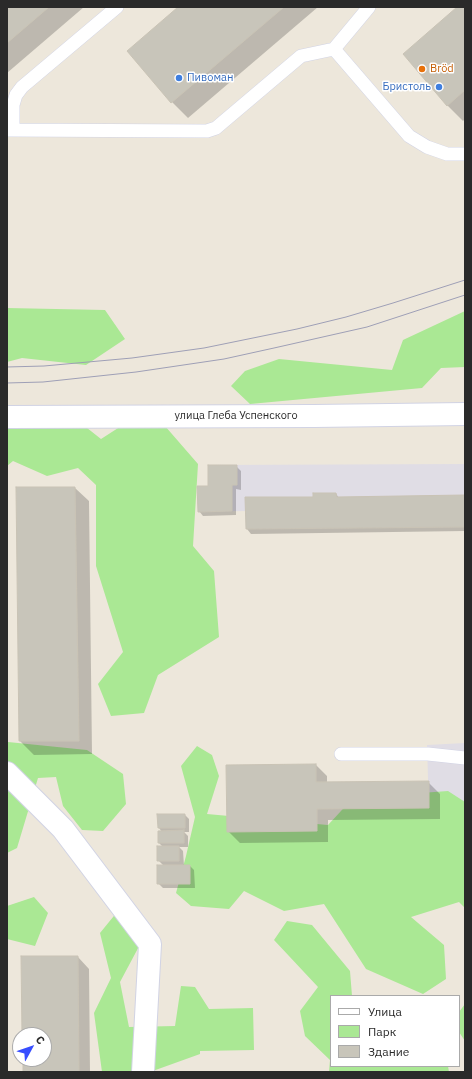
<!DOCTYPE html>
<meta charset="utf-8">
<style>
body{margin:0}
#map{position:relative;width:472px;height:1079px;overflow:hidden;background:#ede7db;font-family:"IBM Plex Sans",sans-serif}
canvas{display:block}
.frame{position:absolute;inset:0;border:8px solid #2a2a2a;pointer-events:none}
.legend{position:absolute;left:330px;top:995px;width:130px;height:72px;box-sizing:border-box;background:#fff;border:1px solid #aaa;margin:0;padding:5px 7px;list-style:none;font-size:12px;color:#2a2a2a}
.legend li{display:flex;align-items:center;gap:8px;height:20px}
.legend b{width:20px;border:1px solid #aaa}
.north{position:absolute;left:12px;top:1027px;width:40px;height:40px;box-sizing:border-box;background:#fff;border:1px solid #aaa;border-radius:50%;rotate:50deg;font-size:11px;font-weight:700;line-height:16px;text-align:center;color:#2a2a2a}
.north::after{content:'';display:block;margin:auto;width:14px;height:18px;background:#374dff;clip-path:polygon(50% 0,100% 100%,50% 72%,0 100%)}
</style>
<div id="map">
<canvas width="472" height="1079"></canvas>
<div class="frame"></div>
<ul class="legend">
<li><b style="height:5px;background:#fff"></b>Улица</li>
<li><b style="height:11px;background:#aae894"></b>Парк</li>
<li><b style="height:11px;background:#c8c5ba"></b>Здание</li>
</ul>
<div class="north">С</div>
</div>
<script>
const ctx = document.querySelector('canvas').getContext('2d');
ctx.lineJoin = 'round';
function fillPath(path, color) { ctx.fillStyle = color; ctx.fill(path, 'evenodd'); }
const shape = rows => new Path2D(rows.map(r => 'M' + r).join(''));
function trace(path, color, width, dash) { ctx.strokeStyle = color; ctx.lineWidth = width; ctx.lineCap = dash ? 'butt' : 'round'; ctx.setLineDash(dash || []); ctx.stroke(path); }
function write(font, color, halo, rows, align = 'center') {
  ctx.font = font + ' "IBM Plex Sans",sans-serif'; ctx.lineWidth = 3; ctx.setLineDash([]); ctx.textBaseline = 'middle'; ctx.strokeStyle = halo; ctx.fillStyle = color; for (const [text, x, y, turn = 0] of rows) {
    ctx.save(); ctx.translate(x, y); ctx.rotate((+turn || 0) * Math.PI / 180); ctx.textAlign = isNaN(turn) ? turn : align; if (halo) ctx.strokeText(text, 0, 0); ctx.fillText(text, 0, 0); ctx.restore();
  }
}
fillPath(shape([
 [465,464,465,527,246,529,245,511,198,512,197,486,208,486,208,465],
 [465,743,465,843,430,843,427,745]
]), '#e0dde5');
fillPath(shape([
 [7,308,105,310,125,339,86,365,22,358,7,362],
 [465,311,465,367,441,368,422,388,250,404,231,386,245,371,279,359,392,370,403,340],
 [58,405,101,439,129,421,165,426,198,464,193,546,214,571,219,637,158,675,144,713,111,716,98,684,123,652,96,566,96,485,78,468,47,476,13,461,7,466,7,411],
 [7,740,8,742,87,750,123,774,126,804,103,831,82,830,63,806,56,777,38,778,17,848,7,853],
 [197,746,212,755,219,776,207,814,328,825,353,798,448,791,465,802,465,908,459,902,411,917,444,945,446,979,423,994,366,969,324,904,284,911,244,891,229,909,191,906,176,893,186,856,195,817,181,766],
 [34,897,48,913,35,946,7,939,7,906],
 [122,906,144,937,120,982,129,1027,175,1026,181,986,195,987,209,1009,253,1008,254,1050,200,1051,200,1054,150,1072,102,1072,94,1013,111,978,100,933],
 [287,921,312,925,350,971,352,996,331,996,331,1066,448,1066,449,1072,329,1072,330,1060,305,1036,300,1011,318,987,274,940],
 [465,1004,465,1041,459,1032,459,1012]
]), '#aae894');
fillPath(shape([
 [7,7,84,7,7,73],
 [180,7,318,7,188,118,172,102],
 [459,7,465,7,465,119,463,121,447,105],
 [236,466,241,471,241,490,236,489,236,515,203,516,199,511,209,487],
 [75,488,89,501,92,754,34,755,20,741],
 [336,494,339,498,465,496,465,531,251,534,247,529,246,498,314,498],
 [316,765,327,776,327,783,428,782,440,794,440,819,328,820,328,842,240,843,228,831],
 [185,815,189,819,189,832,184,832,188,836,188,847,179,847,183,851,184,866,190,866,194,870,195,888,163,888,158,883,164,866,158,860,163,847,159,843,162,832,159,828],
 [78,957,89,969,90,1072,24,1072,24,1059,44,1059,44,1035,23,1035]
]), '#0003');
const building = shape([
 [7,7,49,7,7,43,7,7],
 [178,7,284,7,171,103,127,51,178,7],
 [457,7,465,7,465,90,447,106,403,54,457,7],
 [208,465,237,465,237,485,232,485,232,511,198,512,197,486,208,486,208,465],
 [16,487,75,487,79,741,19,741,16,487],
 [313,493,336,493,337,497,465,495,465,527,246,529,245,497,313,497,313,493],
 [316,764,316,782,429,781,429,808,317,809,317,831,227,832,226,765,316,764],
 [157,814,185,814,185,828,158,828,157,814],
 [184,830,184,843,158,843,158,831,184,830],
 [157,846,179,846,179,861,157,861,157,846],
 [157,865,190,865,190,884,157,884,157,865],
 [21,956,78,956,79,1072,23,1072,23,1059,44,1059,44,1035,22,1035,21,956]
]);
fillPath(building, '#c8c5ba');
trace(building, '#c9c3b5', 1);
const lane = shape([
 [334,49,409,136,427,147,447,154,465,154],
 [7,130,207,131,216,128,223,122,301,56,334,49,369,7],
 [13,130,13,105,16,95,22,87,117,7],
 [341,754,428,754,465,758]
]);
const street = shape([
 [7,417,314,416,465,414],
 [7,773,63,829,150,944,143,1072]
]);
trace(lane, '#d1d3e4', 14);
trace(street, '#d1d3e4', 24);
trace(lane, '#fff', 13);
trace(street, '#fff', 22);
trace(shape([
 [7,367,44,366,132,358,204,348,297,329,346,317,393,303,465,280],
 [7,383,43,382,136,372,224,359,274,348,367,327,465,295]
]), '#9e9fb6', 1);
for (const [x, y, r, color] of [
 [422,69,4,"#e8710a"],
 [179,78,4,"#3f7fe0"],
 [439,87,4,"#3f7fe0"]
]) { const dot = new Path2D(); dot.arc(x, y, r, 0, 2 * Math.PI); ctx.fillStyle = color; ctx.fill(dot); trace(dot, '#fff', 1.5); }
write('11px', '#c56008', '#fff', [
 ["Bröd",430,69]
], 'left');
write('11px', '#366cbe', '#fff', [
 ["Пивоман",187,78],
 ["Бристоль",431,87,"right"]
], 'left');
write('11px', '#2a2a2a', '#fff', [
 ["улица Глеба Успенского",236,416]
]);
</script>
